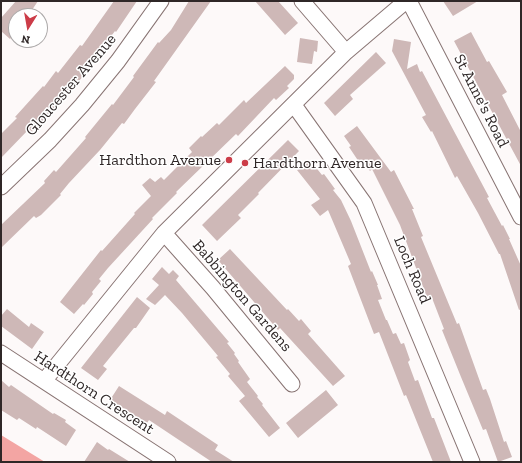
<!DOCTYPE html>
<style>
body{margin:0}
#map{position:relative;width:522px;height:463px;overflow:hidden;background:#fdf9f9;font-family:"Zilla Slab",serif}
canvas{display:block}
.frame{position:absolute;inset:0;border:2px solid #2f2727;pointer-events:none}
.north{position:absolute;left:8px;top:8px;width:40px;height:40px;box-sizing:border-box;background:#fff;border:1px solid #aca9a9;border-radius:50%;rotate:191deg;font-size:11px;font-weight:700;line-height:16px;text-align:center;color:#2f2727}
.north::after{content:'';display:block;margin:auto;width:14px;height:18px;background:#cc3c48;clip-path:polygon(50% 0,100% 100%,50% 72%,0 100%)}
</style>
<div id="map">
<canvas width="522" height="463"></canvas>
<div class="frame"></div>
<div class="north">N</div>
</div>
<script>
const ctx = document.querySelector('canvas').getContext('2d');
ctx.lineJoin = 'round';
function fillPath(path, color) { ctx.fillStyle = color; ctx.fill(path, 'evenodd'); }
const shape = rows => new Path2D(rows.map(r => 'M' + r).join(''));
function trace(path, color, width, dash) { ctx.strokeStyle = color; ctx.lineWidth = width; ctx.lineCap = dash ? 'butt' : 'round'; ctx.setLineDash(dash || []); ctx.stroke(path); }
function write(font, color, halo, rows, align = 'center') {
  ctx.font = font + ' "Zilla Slab",serif'; ctx.lineWidth = 3; ctx.setLineDash([]); ctx.textBaseline = 'middle'; ctx.strokeStyle = halo; ctx.fillStyle = color; for (const [text, x, y, turn = 0] of rows) {
    ctx.save(); ctx.translate(x, y); ctx.rotate((+turn || 0) * Math.PI / 180); ctx.textAlign = isNaN(turn) ? turn : align; if (halo) ctx.strokeText(text, 0, 0); ctx.fillText(text, 0, 0); ctx.restore();
  }
}
fillPath(shape([
 [1,435,45,462,1,462]
]), '#f3a5a3');
fillPath(shape([
 [16,1,38,1,28,16,16,16,16,32,10,39,1,31,1,18],
 [114,1,137,1,116,32,115,31,86,69,88,70,79,81,77,80,68,92,68,91,41,123,40,122,32,132,29,129,1,158,1,134,17,118,15,117,43,86,44,87,56,71,58,73,80,45,82,46],
 [189,1,211,1,174,53,154,81,156,82,135,109,124,124,122,123,100,150,69,183,60,194,61,195,41,215,36,218,34,216,1,248,1,225,45,183,44,181,54,170,56,172,86,138,85,137,112,104,113,105,134,77,133,76,158,42,159,43,171,30],
 [255,1,278,1,298,23,285,35],
 [443,1,478,1,453,16],
 [471,32,487,62,489,61,507,92,502,95,521,132,521,166,454,41],
 [300,38,318,41,317,52,314,51,312,64,297,62],
 [394,39,411,42,407,69,417,64,420,72,422,71,489,197,487,198,502,226,503,225,510,239,509,239,521,266,521,309,519,310,500,254,499,254,478,213,457,176,455,178,432,131,431,132,422,117,426,115,392,51],
 [376,52,386,63,350,95,353,99,335,116,324,103],
 [285,66,294,75,294,79,287,86,289,88,276,100,274,98,238,136,236,134,176,192,177,193,152,218,153,219,108,268,99,279,101,281,92,292,93,294,84,305,83,304,74,314,60,302,101,250,102,251,135,214,134,213,151,196,142,185,150,178,155,182,161,177,164,180,192,152,189,148,201,136,202,137,217,123,219,125,244,100,246,103],
 [357,126,391,172,394,170,414,209,412,209,423,236,421,237,457,324,459,323,483,390,486,389,490,399,504,442,506,441,512,457,498,462,486,429,483,430,461,377,442,330,444,329,432,298,428,300,400,225,372,169,370,171,362,160,359,162,349,147,351,146,344,136],
 [288,140,299,151,258,193,259,194,238,215,241,218,217,241,202,225],
 [309,162,313,166,314,165,322,175,324,174,335,189,333,190,341,200,351,221,371,272,372,271,378,285,377,285,382,299,378,300,386,320,387,320,393,334,396,333,401,344,404,343,410,360,408,362,415,381,418,380,432,418,434,418,451,462,433,462,406,395,404,396,379,332,374,334,348,266,351,264,328,210,320,216,311,205,320,199,297,170],
 [230,249,287,310,288,309,299,321,301,319,311,331,308,334,345,376,333,386,280,328,278,330,218,260],
 [162,267,169,274,173,270,179,276,176,280,229,342,227,343,235,353,234,354,239,361,238,362,250,379,247,382,258,396,257,397,263,404,262,405,280,428,269,437,239,401,245,396,228,376,230,374,216,357,218,356,182,313,165,295,155,305,146,299,159,285,152,279],
 [137,297,150,308,136,328,134,328,103,366,107,369,98,380,81,368],
 [7,309,29,327,31,323,44,332,32,349,1,326,1,316],
 [1,380,9,387,11,385,53,414,54,413,66,420,65,422,76,430,66,446,37,427,36,429,19,418,17,420,1,410],
 [119,386,165,415,167,411,218,445,215,450,234,462,212,462,149,420,147,423,110,400],
 [326,390,338,405,298,438,286,423],
 [97,442,108,450,109,449,130,462,84,462]
]), '#ceb8b7');
const minor = shape([
 [302,1,346,52],
 [409,1,521,217],
 [294,105,364,203,472,462],
 [1,187,50,140,82,105,118,61,161,1],
 [164,233,213,288,292,384],
 [1,353,168,462],
 [44,381,164,233,346,52,406,1]
]);
trace(minor, '#887473', 17);
trace(minor, '#fff', 15);
for (const [x, y, r, color] of [
 [229,160,4,"#cc3c48"],
 [245,163,4,"#cc3c48"]
]) { const dot = new Path2D(); dot.arc(x, y, r, 0, 2 * Math.PI); ctx.fillStyle = color; ctx.fill(dot); trace(dot, '#fff', 1.5); }
write('16px', '#2f2727', '#fff', [
 ["Gloucester Avenue",71,85,-49],
 ["St Anne's Road",481,101,63],
 ["Loch Road",412,270,67],
 ["Babbington Gardens",242,296,49],
 ["Hardthorn Crescent",94,393,33]
]);
write('16px', '#2f2727', '#fff', [
 ["Hardthon Avenue",221,160],
 ["Hardthorn Avenue",253,163,"left"]
], 'right');
</script>
